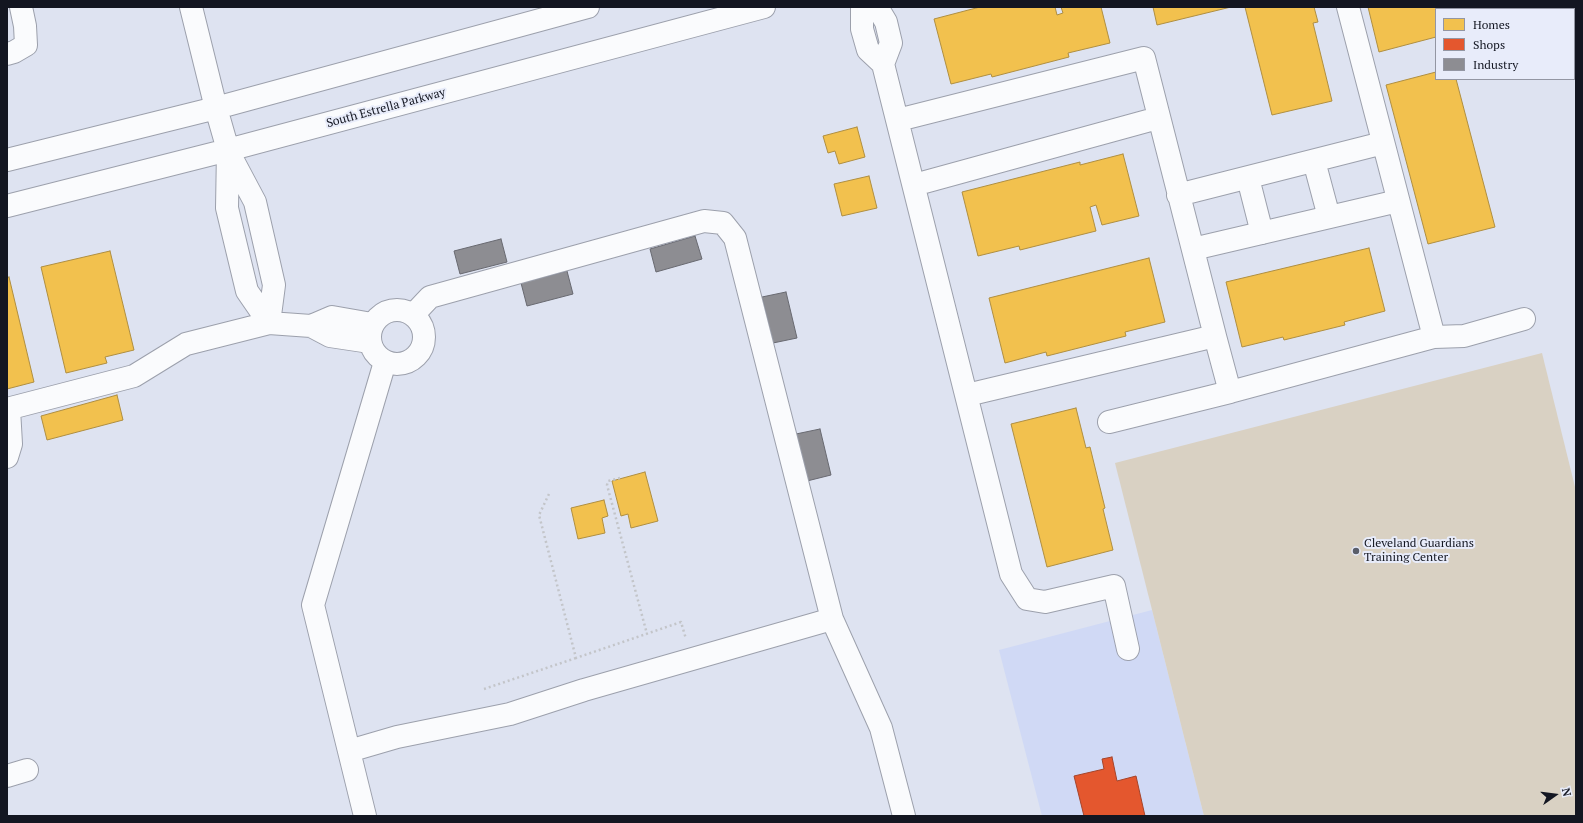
<!DOCTYPE html>
<style>
body{margin:0}
#map{position:relative;width:1583px;height:823px;overflow:hidden;background:#dee3f1;font-family:"PT Serif",serif}
canvas{display:block}
.frame{position:absolute;inset:0;border:8px solid #131621;pointer-events:none}
.legend{position:absolute;left:1435px;top:8px;width:140px;height:72px;box-sizing:border-box;background:#e8ecfa;border:1px solid #9396a3;margin:0;padding:5px 7px;list-style:none;font-size:12px;color:#131621}
.legend li{display:flex;align-items:center;gap:8px;height:20px}
.legend b{width:20px;border:1px solid #9396a3}
.north{position:absolute;left:1535px;top:775px;width:40px;height:40px;-webkit-text-stroke:3px #e8ecfa;paint-order:stroke;rotate:76deg;font-size:11px;font-weight:700;line-height:16px;text-align:center;color:#131621}
.north::after{content:'';display:block;margin:auto;width:14px;height:18px;background:#131621;clip-path:polygon(50% 0,100% 100%,50% 72%,0 100%)}
</style>
<div id="map">
<canvas width="1583" height="823"></canvas>
<div class="frame"></div>
<ul class="legend">
<li><b style="height:11px;background:#f2c14e"></b>Homes</li>
<li><b style="height:11px;background:#e4572e"></b>Shops</li>
<li><b style="height:11px;background:#8d8d92"></b>Industry</li>
</ul>
<div class="north">N</div>
</div>
<script>
const ctx = document.querySelector('canvas').getContext('2d');
ctx.lineJoin = 'round';
function fillPath(path, color) { ctx.fillStyle = color; ctx.fill(path, 'evenodd'); }
const shape = rows => new Path2D(rows.map(r => 'M' + r).join(''));
function trace(path, color, width, dash) { ctx.strokeStyle = color; ctx.lineWidth = width; ctx.lineCap = dash ? 'butt' : 'round'; ctx.setLineDash(dash || []); ctx.stroke(path); }
function write(font, color, halo, rows, align = 'center') {
  ctx.font = font + ' "PT Serif",serif'; ctx.lineWidth = 4; ctx.setLineDash([]); ctx.textBaseline = 'middle'; ctx.strokeStyle = halo; ctx.fillStyle = color; for (const [text, x, y, turn = 0] of rows) {
    ctx.save(); ctx.translate(x, y); ctx.rotate((+turn || 0) * Math.PI / 180); ctx.textAlign = isNaN(turn) ? turn : align; if (halo) ctx.strokeText(text, 0, 0); ctx.fillText(text, 0, 0); ctx.restore();
  }
}
fillPath(shape([
 [1152,610,1204,816,1042,816,999,650]
]), '#d0d9f5');
fillPath(shape([
 [1542,353,1576,491,1576,816,1204,816,1115,463]
]), '#d9d1c3');
const homes = shape([
 [980,7,1055,7,1057,15,1063,13,1061,7,1101,7,1110,43,1068,53,1069,57,992,77,991,74,951,84,934,19,980,7],
 [1153,7,1231,7,1157,25,1153,7],
 [1245,7,1314,7,1318,22,1313,23,1332,101,1272,115,1245,7],
 [1368,7,1439,7,1440,9,1436,9,1436,37,1379,52,1368,7],
 [1436,72,1436,79,1456,79,1495,227,1428,244,1386,85,1436,72],
 [857,127,865,157,839,164,835,151,828,153,823,136,857,127],
 [1123,154,1139,216,1102,225,1096,205,1090,207,1096,231,1020,250,1019,246,978,256,962,192,1080,162,1080,165,1123,154],
 [869,176,877,208,842,216,834,184,869,176],
 [1369,248,1385,311,1344,322,1345,325,1284,340,1283,337,1242,347,1226,282,1369,248],
 [110,251,134,350,105,357,107,363,66,373,41,267,110,251],
 [1149,258,1165,322,1125,332,1126,336,1047,356,1046,352,1005,363,989,298,1149,258],
 [9,277,34,382,7,389,7,278,9,277],
 [117,395,123,420,47,440,41,416,117,395],
 [1076,408,1086,448,1090,447,1105,508,1103,509,1113,550,1047,567,1011,424,1076,408],
 [645,472,658,521,631,528,628,514,621,516,612,481,645,472],
 [604,500,608,516,602,518,605,533,578,539,571,508,604,500]
]);
fillPath(homes, '#f2c14e');
trace(homes, '#af8e40', 1);
const shops = shape([
 [1112,757,1117,781,1136,776,1145,816,1084,816,1074,776,1104,769,1102,759,1112,757]
]);
fillPath(shops, '#e4572e');
trace(shops, '#a5442a', 1);
const industry = shape([
 [695,236,702,259,656,272,650,249,695,236],
 [501,239,507,262,460,274,454,251,501,239],
 [567,271,573,294,527,306,521,283,567,271],
 [786,292,797,338,773,343,762,297,786,292],
 [820,429,831,475,807,481,796,434,820,429]
]);
fillPath(industry, '#8d8d92');
trace(industry, '#686970', 1);
const minor = shape([
 [191,7,216,108],
 [862,7,862,29,868,50,883,64],
 [877,7,886,22,891,43,883,64,1011,574,1027,599,1045,602,1114,586,1128,649],
 [7,54,14,52,26,45,25,26,21,7],
 [898,120,1144,58,1215,336,967,395],
 [228,150,227,208,247,291,269,323],
 [229,153,255,202,274,285,269,323],
 [1314,161,1329,217],
 [1248,178,1262,233],
 [914,185,1158,118],
 [1178,195,1383,143],
 [1193,249,1398,201],
 '370 337a27 27 0 1 1 54 0a27 27 0 1 1-54 0Z',
 [413,315,430,297,704,221,723,223,735,238,832,619,881,728,904,816],
 [311,326,332,317,372,324],
 [1215,336,1230,392,1434,337,1348,7],
 [1434,337,1464,336,1524,319],
 [7,409,134,376,186,344,269,323,311,326,330,336,370,342],
 [1109,422,1230,392],
 [7,457,11,444,9,409],
 [349,751,397,737,510,714,584,690,832,619],
 [7,776,27,770],
 [365,816,313,605,385,362]
]);
const major = shape([
 [216,108,228,150],
 [7,160,216,108,588,7],
 [7,206,228,150,764,7]
]);
trace(minor, '#9ca0ac', 24);
trace(major, '#9ca0ac', 24);
trace(shape([
 [620,478,608,481,607,485,647,634],
 [549,494,539,515,576,658,681,622,686,639],
 [484,689,576,658]
]), '#c3c5c9', 2.5, [2, 3]);
trace(minor, '#fafbfd', 22);
trace(major, '#fafbfd', 22);
for (const [x, y, r, color] of [
 [1356,551,4,"#5a5e6a"]
]) { const dot = new Path2D(); dot.arc(x, y, r, 0, 2 * Math.PI); ctx.fillStyle = color; ctx.fill(dot); trace(dot, '#e8ecfa', 1.5); }
write('12px', '#131621', '#e8ecfa', [
 ["South Estrella Parkway",386,108,-15]
]);
write('12px', '#131621', '#e8ecfa', [
 ["Cleveland Guardians",1364,544],
 ["Training Center",1364,558]
], 'left');
</script>
